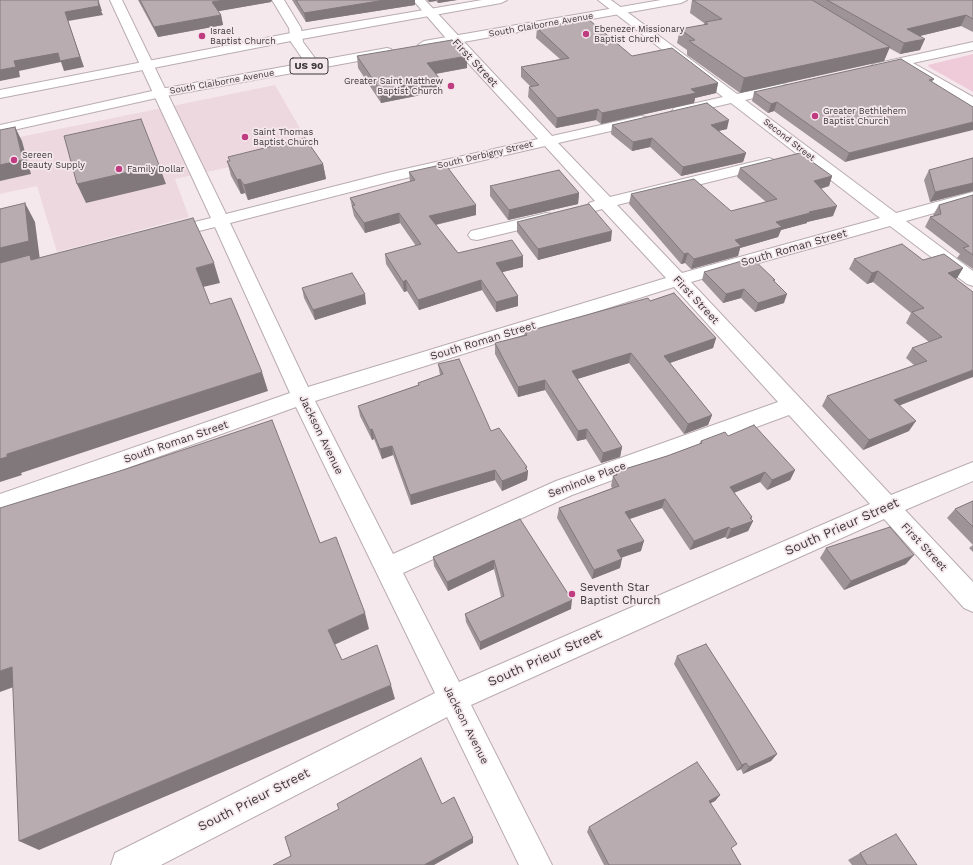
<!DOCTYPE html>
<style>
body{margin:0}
canvas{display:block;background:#f5e8ed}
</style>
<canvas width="973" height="865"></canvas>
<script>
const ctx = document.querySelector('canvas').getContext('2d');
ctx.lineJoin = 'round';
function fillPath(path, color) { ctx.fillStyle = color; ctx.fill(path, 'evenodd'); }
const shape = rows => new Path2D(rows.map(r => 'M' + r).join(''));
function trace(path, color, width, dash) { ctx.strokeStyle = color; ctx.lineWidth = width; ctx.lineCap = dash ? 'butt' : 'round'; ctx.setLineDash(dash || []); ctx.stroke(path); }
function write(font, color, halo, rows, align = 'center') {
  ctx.font = font + ' "Work Sans",sans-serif'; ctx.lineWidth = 3.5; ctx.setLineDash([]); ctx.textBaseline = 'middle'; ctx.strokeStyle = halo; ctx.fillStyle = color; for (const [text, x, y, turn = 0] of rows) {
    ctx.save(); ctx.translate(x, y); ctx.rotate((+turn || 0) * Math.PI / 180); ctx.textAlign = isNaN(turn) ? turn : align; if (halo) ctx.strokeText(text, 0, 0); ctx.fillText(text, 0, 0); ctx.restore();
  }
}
fillPath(shape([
 [275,85,312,149,175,179,189,217,57,252,37,186,0,194,0,141]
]), '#eed8e0');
fillPath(shape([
 [973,54,973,92,929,67,928,65]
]), '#efcbd9');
const minor = shape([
 [110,0,122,0,226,214,387,173,538,139,457,51,413,0,425,0,552,136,641,116,646,117,648,120,646,123,558,143,610,197,769,158,774,160,777,163,774,166,617,205,682,273,880,218,731,103,679,115,674,114,672,111,674,108,723,97,598,0,611,0,737,94,782,84,787,85,789,88,787,91,745,100,896,213,973,192,973,202,906,221,973,271,973,286,967,284,890,226,691,282,891,495,973,462,973,481,905,510,973,582,973,612,964,608,884,519,471,705,552,865,519,865,447,717,161,865,111,865,115,853,435,693,296,407,0,514,0,494,290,393,215,227,167,239,161,238,158,234,161,230,211,218,110,0],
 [545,146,595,201,589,203,587,206,589,209,595,211,602,209,666,278,308,387,230,223,389,182,545,146],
 [674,287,778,402,556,481,393,554,315,401,674,287],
 [789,415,870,504,459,682,403,573,572,495,789,415],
 [272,0,284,0,301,28,303,42,320,65,319,68,309,68,291,42,289,28,272,0],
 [973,42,973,50,913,63,973,97,973,107,903,69,902,66,874,72,868,68,874,64,973,42],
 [546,213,552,214,554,218,552,222,477,240,471,239,468,235,471,231,546,213]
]);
const major = shape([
 [482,0,507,0,501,3,296,40,0,98,0,90,296,32,482,0],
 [661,0,687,0,681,3,424,49,418,45,424,41,661,0],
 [387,48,391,49,393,52,391,55,161,97,0,133,0,125,161,89,387,48]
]);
trace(minor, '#b9acb1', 2);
trace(major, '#b9acb1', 2);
fillPath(minor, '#fff');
fillPath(major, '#fff');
fillPath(shape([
 [138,0,272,0,271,2,218,11,221,15,223,25,158,37],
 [292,0,415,0,415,5,306,22],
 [427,0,457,0,438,3,436,1,429,2],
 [692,0,973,0,973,32,961,26,920,36,920,50,900,54,889,48,884,61,740,93,687,55,687,50,677,43,680,29,704,25,704,23,690,13],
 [537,28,632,56,718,83,716,93,695,98,694,103,601,124,596,120,556,128,528,97,529,87,531,87,521,77,521,67,560,59,536,38],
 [357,56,467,68,436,74,440,79,441,91,381,103,358,68],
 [934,79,932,82,845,162,774,111,768,113,752,101,754,92],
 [612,125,727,129,719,131,746,153,743,162,681,176,650,147,632,151,611,134],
 [228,157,323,164,326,179,248,200,245,193,241,194,231,176,227,161,230,161],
 [973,158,973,191,930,202,924,180,929,170],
 [740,168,832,176,829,186,821,189,833,216,807,222,807,223,781,230,778,237,740,248,738,256,691,269,685,263,681,264,629,204,631,194,731,211,766,202,737,177],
 [409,172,476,205,476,215,436,225,458,253,523,267,502,272,518,296,518,306,496,312,482,290,419,310,407,291,404,292,386,264,385,254,416,246,400,223,365,233,354,216,350,198,410,182],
 [490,186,579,193,578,204,508,220,490,196],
 [973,195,973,269,957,258,960,254,925,227,930,217,934,216,933,215,939,205],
 [517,222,611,241,538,260,517,232],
 [854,259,923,260,963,268,957,278,956,279,957,383,900,405,909,431,863,450,822,406,827,396,914,365,906,358,912,348,929,342,906,323,911,313,873,282,867,284,849,269],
 [704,272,775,280,774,282,784,303,755,312,741,298,723,303,702,280],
 [302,288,366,304,315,320,304,298],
 [650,301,716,338,713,348,670,363,712,415,708,425,684,434,629,363,577,379,622,447,620,457,601,463,586,439,577,441,545,390,518,397,495,354,495,343,524,336,525,332],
 [438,364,491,431,528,471,527,480,502,491,495,480,411,505,393,455,382,459,374,439,372,440,360,416,358,406,418,385,418,383,440,375],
 [728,436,795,470,790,480,767,490,760,482,734,493,752,517,751,519,753,521,748,531,727,539,725,537,690,550,662,508,630,519,641,551,621,557,620,568,592,579,557,518,559,508,612,488,611,486,613,476,614,476,615,472,667,456,699,444,701,441],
 [973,501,973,552,969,548,973,545,947,518,955,509],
 [520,519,571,609,480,650,466,622,465,614,501,597,494,569,448,591,434,566,433,557],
 [826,548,906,564,844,590,820,558],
 [677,656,777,754,771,761,743,774,741,769,737,771,674,664],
 [720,795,715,801,710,803,731,849,741,865,604,865,587,832,589,827],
 [860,853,917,865,852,865,848,860]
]), '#9e9497');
fillPath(shape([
 [225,0,272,0,271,2,214,12,212,2],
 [385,0,415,0,415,5,306,22,304,13],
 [429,0,436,0,436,1,429,2],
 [438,0,457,0,438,3],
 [99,2,102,11,101,11,103,15,68,21,84,67,64,71,61,62,19,71,20,77,0,81,0,70,65,12],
 [221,15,223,25,158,37,154,27],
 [966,15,961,26,903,40,907,29],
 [925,39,920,50,900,54,904,43],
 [890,47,884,61,740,93,744,78],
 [467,56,467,68,428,75,427,63],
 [440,79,441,91,381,103,380,90],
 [718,83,716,93,695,98,694,103,601,124,602,113,691,89],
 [777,102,774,111,768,113,771,104],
 [598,109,596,120,556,128,557,118],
 [729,120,727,129,709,133,711,125],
 [973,122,973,130,845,162,849,153],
 [15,127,22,141,31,174,0,181,0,165],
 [652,138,650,147,632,151,633,142],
 [746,153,743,162,681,176,683,167],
 [323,164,326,179,248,200,244,185],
 [159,165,166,184,86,203,77,184],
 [832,176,829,186,811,191,814,181],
 [240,179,245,193,241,194,237,180],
 [973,183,973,191,930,202,935,192],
 [579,193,578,204,508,220,509,210],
 [25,203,35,222,40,260,0,270,0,248],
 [476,205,476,215,429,226,429,216],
 [837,206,833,216,807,222,807,223,781,230,778,237,740,248,738,256,691,269,694,259,776,222,809,212],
 [399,213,400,223,365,233,364,223],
 [612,231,611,241,538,260,538,249],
 [688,253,685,263,681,264,684,254],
 [523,256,523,267,495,274,496,263],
 [214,263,220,283,203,287,196,268],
 [963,268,957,278,942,283,948,273],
 [878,271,873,282,867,284,872,273],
 [406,280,407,291,404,292,403,282],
 [481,280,482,290,419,310,418,300],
 [744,289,741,298,723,303,726,294],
 [365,294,366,304,315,320,313,310],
 [787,294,784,303,755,312,758,303],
 [518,296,518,306,496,312,496,302],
 [716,338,713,348,661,366,664,356],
 [631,353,629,363,571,381,572,371],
 [973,370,973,377,957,383,888,410,894,400],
 [262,372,268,391,21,473,22,475,0,482,0,459,7,454],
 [545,380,545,390,518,397,518,387],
 [712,415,708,425,684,434,688,424],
 [916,421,909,431,863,450,869,440],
 [372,429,374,439,372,440,370,430],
 [587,429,586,439,577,441,578,431],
 [392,446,393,455,382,459,380,449],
 [622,447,620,457,601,463,603,453],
 [527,467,526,471,528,471,527,480,502,491,502,481],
 [495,470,495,480,411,505,410,495],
 [795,470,790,480,767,490,772,480],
 [765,472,760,482,726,496,730,487],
 [665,499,662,508,623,521,625,512],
 [752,517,750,522,753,521,748,531,727,539,731,529,750,518],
 [729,527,725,537,690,550,694,541],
 [644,541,641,551,615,560,617,550],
 [914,555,906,564,844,590,851,581],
 [622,559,620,568,592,579,594,570],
 [494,560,494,569,448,591,447,582],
 [572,600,571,609,480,650,480,642],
 [365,613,369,629,334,645,328,630],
 [12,667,30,681,0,692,0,671],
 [391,685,395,699,39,850,19,841],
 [777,754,771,761,743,774,749,767],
 [746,763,741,769,737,771,742,765],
 [720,795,715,801,704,807,709,801],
 [473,838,473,843,434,865,424,865]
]), '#81787b');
const building = shape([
 [0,0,98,0,99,2,98,2,99,6,65,12,80,57,60,61,58,53,14,61,16,67,0,70,0,0],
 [140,0,225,0,212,2,221,15,154,27,140,0],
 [296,0,385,0,304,13,296,0],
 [693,0,812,0,890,47,744,78,689,41,695,40,680,29,708,24,705,22,722,19,693,0],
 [827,0,973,0,973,19,966,15,907,29,925,39,904,43,827,0],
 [588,19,632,56,672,48,718,83,691,89,696,93,602,113,598,109,557,118,529,87,539,85,521,67,569,58,537,28,588,19],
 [452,40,467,56,427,63,440,79,380,90,357,56,452,40],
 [901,59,934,79,929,80,973,107,973,122,849,153,777,102,771,104,754,92,901,59],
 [707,103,729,120,711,125,746,153,683,167,652,138,633,142,612,125,707,103],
 [141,119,159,165,77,184,64,136,141,119],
 [15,127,23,160,0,165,0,130,15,127],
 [305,138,323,164,244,185,240,179,237,180,227,161,230,161,228,157,305,138],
 [800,153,832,176,814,181,837,206,809,212,810,213,776,222,782,227,735,240,741,246,694,259,688,253,684,254,631,194,694,179,731,211,777,199,740,168,800,153],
 [973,158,973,183,935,192,929,170,973,158],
 [445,164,476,205,429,216,458,253,512,240,523,256,496,263,518,296,496,302,481,280,418,300,406,280,403,282,385,254,421,244,399,213,364,223,352,206,355,205,350,198,415,180,409,172,445,164],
 [559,170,579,193,509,210,490,186,559,170],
 [973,195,973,255,963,248,969,246,930,217,941,214,939,205,973,195],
 [25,203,29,241,0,248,0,209,25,203],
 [589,204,612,231,538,249,517,222,589,204],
 [193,218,214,263,196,268,210,304,231,298,262,372,7,454,7,457,0,459,0,263,30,255,31,260,193,218],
 [902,244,923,260,944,254,963,268,948,273,973,292,973,370,894,400,916,421,869,440,827,396,927,361,912,348,942,337,912,312,924,308,878,271,872,273,854,259,902,244],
 [752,258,775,280,773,280,787,294,758,303,744,289,726,294,704,272,752,258],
 [352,273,365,294,313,310,302,288,352,273],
 [674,293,716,338,664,356,712,415,688,424,631,353,572,371,622,447,603,453,587,429,578,431,545,380,518,387,495,343,527,335,525,332,648,298,650,301,674,293],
 [459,359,491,431,499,428,527,467,525,468,528,471,502,481,495,470,410,495,392,446,380,449,372,429,370,430,358,406,419,385,418,383,443,374,438,364,459,359],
 [272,420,320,543,336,537,365,613,328,630,342,660,377,645,391,685,19,841,12,667,0,671,0,508,123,470,272,420],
 [754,425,795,470,772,480,765,472,730,487,752,517,750,518,753,521,731,529,729,527,694,541,665,499,625,512,644,541,617,550,622,559,594,570,559,508,619,486,613,476,617,475,615,472,667,456,702,443,701,441,725,432,728,436,754,425],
 [973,501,973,527,955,509,973,501],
 [520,519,572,600,480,642,465,614,504,596,494,560,447,582,433,557,520,519],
 [890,527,914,555,851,581,826,548,890,527],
 [706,644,777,754,749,767,746,763,742,765,677,656,706,644],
 [421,758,442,804,454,797,473,838,424,865,273,865,291,856,285,837,339,809,337,804,421,758],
 [697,762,720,795,709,801,737,844,731,848,741,865,609,865,589,827,697,762],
 [896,834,917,865,867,865,860,853,896,834]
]);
fillPath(building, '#b8acb0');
trace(building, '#81787b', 1);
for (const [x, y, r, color] of [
 [586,34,4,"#c03c80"],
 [202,36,4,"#c03c80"],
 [451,86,4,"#c03c80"],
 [815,116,4,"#c03c80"],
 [245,137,4,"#c03c80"],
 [14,160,4,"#c03c80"],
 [119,169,4,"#c03c80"],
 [572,594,4,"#c03c80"]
]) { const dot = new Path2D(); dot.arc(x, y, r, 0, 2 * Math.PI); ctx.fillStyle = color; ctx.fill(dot); trace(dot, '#f5e8ed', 1.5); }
write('9px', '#3d383a', '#f5e8ed', [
 ["South Claiborne Avenue",541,25,-10],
 ["South Claiborne Avenue",222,82,-10],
 ["Second Street",789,140,38],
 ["South Derbigny Street",485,155,-13]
]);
write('9px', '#3d383a', '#f5e8ed', [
 ["Ebenezer Missionary",594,29],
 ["Baptist Church",594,39],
 ["Israel",210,31],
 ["Baptist Church",210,41],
 ["Greater Saint Matthew",443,81,"right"],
 ["Baptist Church",443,91,"right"],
 ["Greater Bethlehem",823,111],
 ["Baptist Church",823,121],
 ["Saint Thomas",253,132],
 ["Baptist Church",253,142],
 ["Sereen",22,155],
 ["Beauty Supply",22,165],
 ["Family Dollar",127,169]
], 'left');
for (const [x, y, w] of [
 [309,66,38]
]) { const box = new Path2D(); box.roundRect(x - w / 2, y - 8, w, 16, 3); ctx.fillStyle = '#f5e8ed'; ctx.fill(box); trace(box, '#3d383a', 1); }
write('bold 10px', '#3d383a', null, [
 ["US 90",309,66]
]);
write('11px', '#3d383a', '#f5e8ed', [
 ["First Street",475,63,47],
 ["South Roman Street",794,248,-16],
 ["First Street",696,300,47],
 ["South Roman Street",483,341,-17],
 ["Jackson Avenue",321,435,64],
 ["South Roman Street",176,442,-19],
 ["Seminole Place",587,480,-21],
 ["First Street",924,547,47],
 ["Jackson Avenue",466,725,63]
]);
write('11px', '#3d383a', '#f5e8ed', [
 ["Seventh Star",580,588],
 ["Baptist Church",580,601]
], 'left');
write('13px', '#3d383a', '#f5e8ed', [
 ["South Prieur Street",842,527,-24],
 ["South Prieur Street",545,658,-24],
 ["South Prieur Street",254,800,-27]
]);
</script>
